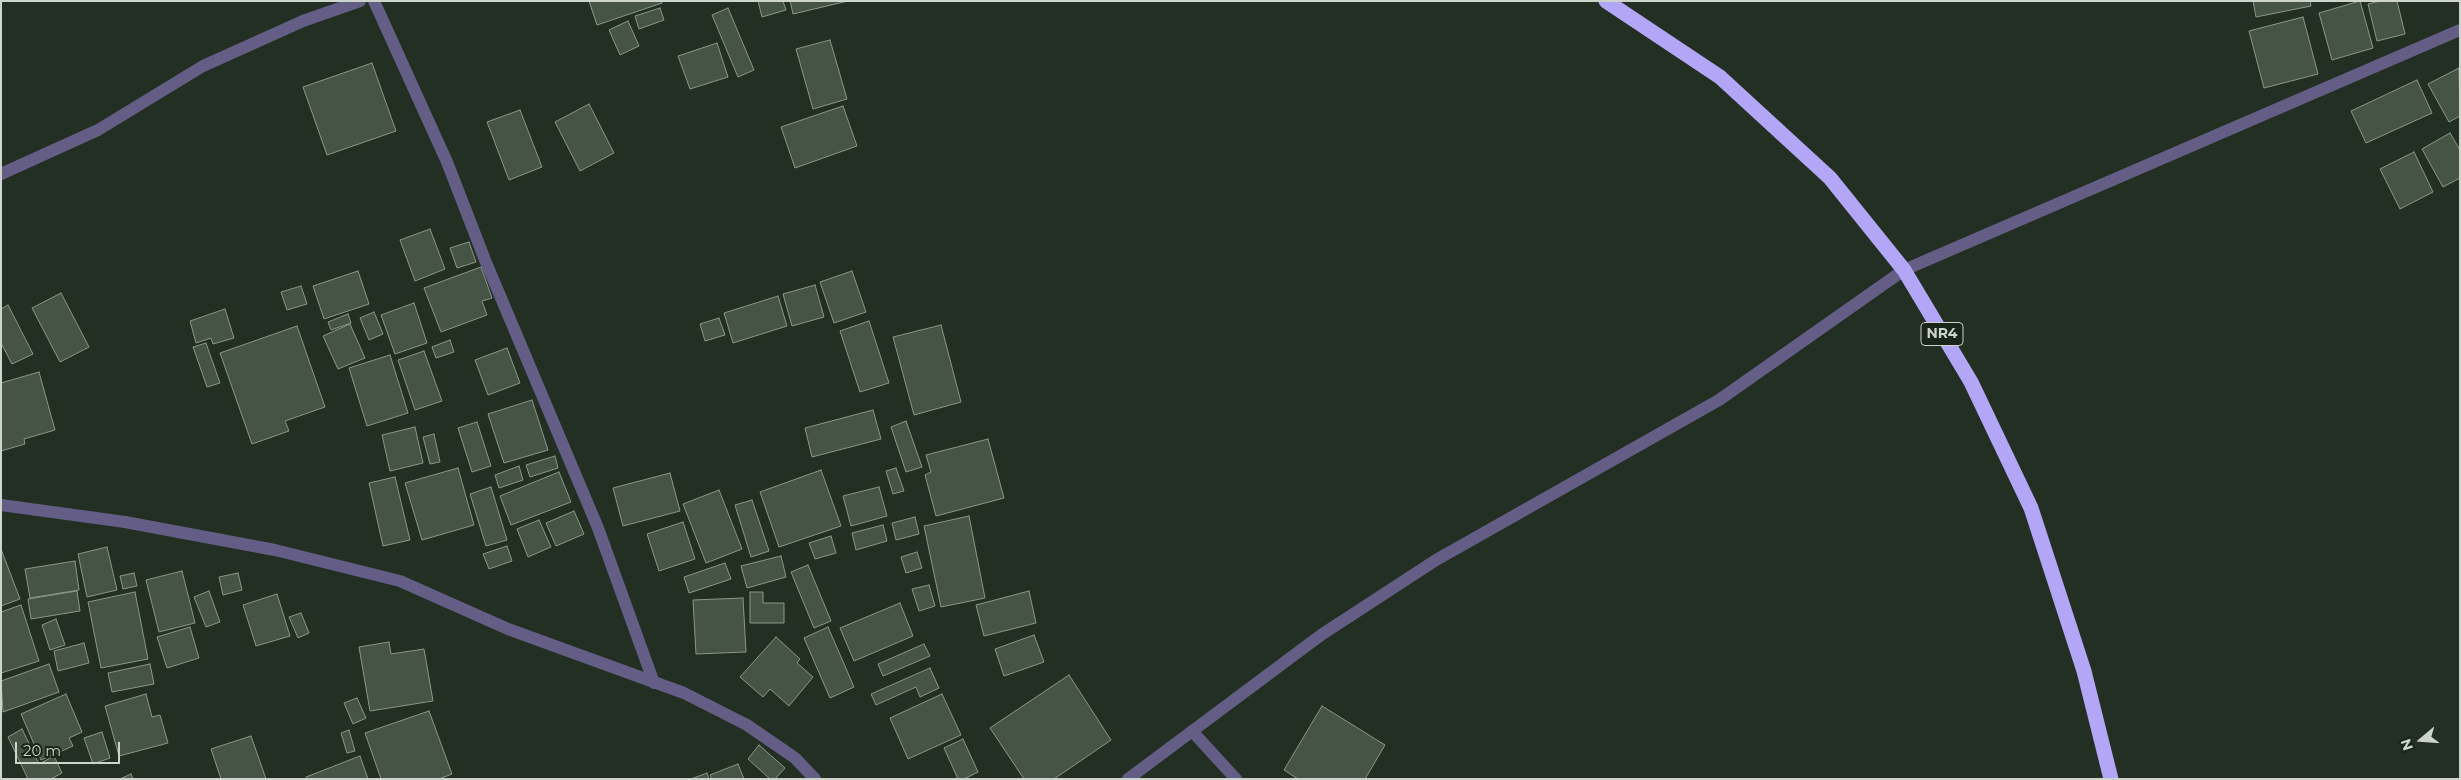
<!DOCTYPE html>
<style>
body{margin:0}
#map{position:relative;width:2461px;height:780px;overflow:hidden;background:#232f22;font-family:Montserrat,sans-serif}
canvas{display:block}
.frame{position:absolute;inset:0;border:2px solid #ccd4cb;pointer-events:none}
.north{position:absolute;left:2396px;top:715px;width:50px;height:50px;-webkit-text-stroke:4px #192518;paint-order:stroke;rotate:252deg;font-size:14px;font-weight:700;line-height:20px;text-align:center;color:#ccd4cb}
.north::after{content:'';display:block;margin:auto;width:18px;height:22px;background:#ccd4cb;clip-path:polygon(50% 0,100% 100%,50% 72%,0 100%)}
.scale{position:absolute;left:15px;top:742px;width:105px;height:22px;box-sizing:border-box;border:2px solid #ccd4cb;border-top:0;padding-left:6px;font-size:15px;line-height:18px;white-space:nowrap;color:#ccd4cb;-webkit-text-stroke:4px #192518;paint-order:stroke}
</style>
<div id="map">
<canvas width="2461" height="780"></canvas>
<div class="frame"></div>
<div class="north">N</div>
<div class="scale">20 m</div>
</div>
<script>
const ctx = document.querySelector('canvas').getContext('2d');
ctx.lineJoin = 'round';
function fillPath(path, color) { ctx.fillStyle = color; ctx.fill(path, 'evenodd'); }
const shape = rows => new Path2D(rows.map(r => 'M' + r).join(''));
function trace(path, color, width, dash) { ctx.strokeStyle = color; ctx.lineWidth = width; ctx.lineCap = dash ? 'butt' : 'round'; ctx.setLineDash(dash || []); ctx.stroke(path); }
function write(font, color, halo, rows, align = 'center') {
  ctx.font = font + ' Montserrat,sans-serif'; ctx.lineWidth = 4.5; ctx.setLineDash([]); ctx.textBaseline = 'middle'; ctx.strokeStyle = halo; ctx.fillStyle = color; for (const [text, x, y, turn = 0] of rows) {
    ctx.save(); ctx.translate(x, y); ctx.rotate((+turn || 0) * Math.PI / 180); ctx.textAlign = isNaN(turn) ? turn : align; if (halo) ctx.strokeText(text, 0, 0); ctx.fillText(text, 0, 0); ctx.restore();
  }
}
const building = shape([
 [589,1,661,1,662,3,597,25,589,1],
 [758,1,783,1,786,10,762,17,758,1],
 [790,1,848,1,793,14,790,1],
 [2253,1,2310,1,2311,6,2256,17,2253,1],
 [2360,1,2373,48,2332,60,2319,13,2360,1],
 [2380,1,2397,1,2405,34,2377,41,2368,4,2380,1],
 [660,8,664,20,639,29,635,16,660,8],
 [728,8,754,70,738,77,712,15,728,8],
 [2303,17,2318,74,2264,88,2249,31,2303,17],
 [628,21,639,46,620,55,609,30,628,21],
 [830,40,847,99,813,109,796,49,830,40],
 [717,43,728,77,690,89,678,56,717,43],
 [372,63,396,131,327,155,303,87,372,63],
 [2459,68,2460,116,2449,122,2428,84,2459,68],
 [2417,80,2432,113,2366,143,2351,111,2417,80],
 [589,104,614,153,580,171,555,122,589,104],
 [843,106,857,146,795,168,781,127,843,106],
 [520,110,542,167,509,180,487,122,520,110],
 [2450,133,2460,150,2460,178,2443,187,2422,149,2450,133],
 [2414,152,2433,192,2400,209,2380,169,2414,152],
 [430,229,445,269,415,281,400,240,430,229],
 [469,242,476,262,457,268,450,248,469,242],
 [481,267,492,298,482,301,487,315,441,332,424,288,481,267],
 [358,271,369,304,324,319,313,286,358,271],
 [852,271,866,312,834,323,820,282,852,271],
 [815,285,824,317,792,326,783,294,815,285],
 [301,286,307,304,287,310,281,292,301,286],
 [61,293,89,347,60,362,32,308,61,293],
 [778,296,787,326,733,343,724,313,778,296],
 [414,303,427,343,395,354,381,315,414,303],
 [8,305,33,354,12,364,1,343,1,309,8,305],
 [225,309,234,338,213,344,211,338,196,343,190,321,225,309],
 [374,312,383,334,369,340,360,318,374,312],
 [348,314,351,323,331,330,328,322,348,314],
 [719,318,725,335,705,341,700,324,719,318],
 [869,321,889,383,860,392,840,331,869,321],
 [350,324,365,358,338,369,323,336,350,324],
 [941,325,961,402,914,415,893,337,941,325],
 [297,326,325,407,285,421,289,431,252,444,220,353,297,326],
 [450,340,454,352,436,358,432,347,450,340],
 [206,343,220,383,207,387,193,347,206,343],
 [507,348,520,383,488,395,475,360,507,348],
 [424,351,442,401,415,410,398,360,424,351],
 [390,355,408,413,367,426,349,368,390,355],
 [39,372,55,430,24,439,25,444,1,451,1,383,39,372],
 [532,400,548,450,504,463,488,414,532,400],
 [873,410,881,439,812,457,805,428,873,410],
 [906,421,922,467,906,472,891,427,906,421],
 [477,422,491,466,472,472,458,428,477,422],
 [415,427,423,463,390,471,382,435,415,427],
 [434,434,440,462,430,464,423,437,434,434],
 [988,439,1004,498,936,516,925,475,931,472,926,455,988,439],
 [555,456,558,468,530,477,526,465,555,456],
 [519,466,523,480,499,488,495,475,519,466],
 [458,468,474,525,422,540,405,483,458,468],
 [896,468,904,491,893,494,886,471,896,468],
 [821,470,841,526,779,547,760,492,821,470],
 [559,472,571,502,511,525,500,496,559,472],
 [670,473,680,511,623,526,613,488,670,473],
 [395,477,410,540,383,546,369,483,395,477],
 [491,487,507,540,486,546,470,494,491,487],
 [879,487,887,516,851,526,843,496,879,487],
 [719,490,742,549,706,563,683,504,719,490],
 [752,500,769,551,751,557,735,505,752,500],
 [574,511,584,534,556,546,546,523,574,511],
 [969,516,985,598,941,607,924,526,969,516],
 [915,517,919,534,896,540,892,523,915,517],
 [539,520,551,547,528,557,517,529,539,520],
 [683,522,695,559,659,571,647,534,683,522],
 [883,525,887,541,856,550,852,533,883,525],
 [831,536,836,553,815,559,809,543,831,536],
 [507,546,512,561,489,569,483,554,507,546],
 [107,547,117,590,87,597,78,554,107,547],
 [1,549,20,599,1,606,1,549],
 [917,552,922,568,906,573,901,557,917,552],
 [781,556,786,577,747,588,741,566,781,556],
 [75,561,79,590,30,598,25,569,75,561],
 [725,563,731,579,689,593,684,577,725,563],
 [808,565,831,621,814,628,791,572,808,565],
 [182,571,195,623,159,632,146,580,182,571],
 [134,573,137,586,123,589,120,576,134,573],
 [238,573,242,590,223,595,219,577,238,573],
 [929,585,935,606,919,611,912,589,929,585],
 [77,591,80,611,31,619,28,599,77,591],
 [209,591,220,622,206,627,194,597,209,591],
 [1029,591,1036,623,984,636,976,605,1029,591],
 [135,592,148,659,101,668,88,602,135,592],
 [750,592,763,592,763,603,784,603,784,623,750,623,750,592],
 [277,594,290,636,256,646,243,605,277,594],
 [743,598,746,652,696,654,693,600,743,598],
 [900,603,913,636,854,661,840,628,900,603],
 [21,605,39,661,1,673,1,612,21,605],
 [301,613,309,633,298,638,289,617,301,613],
 [56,619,65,645,50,650,42,625,56,619],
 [190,627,199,658,167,668,157,637,190,627],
 [828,627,854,687,830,698,804,638,828,627],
 [1034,635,1044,662,1004,676,995,649,1034,635],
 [776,637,800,659,797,663,813,677,789,706,770,689,763,697,740,677,776,637],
 [389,642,391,654,424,649,433,701,370,711,359,647,389,642],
 [84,643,89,663,58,671,54,651,84,643],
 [924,644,930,656,883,676,878,664,924,644],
 [49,664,59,692,3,712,1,681,49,664],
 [150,664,154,684,112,692,108,673,150,664],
 [930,668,939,688,920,697,916,687,876,705,871,694,930,668],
 [1069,675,1111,740,1054,779,1024,779,990,728,1069,675],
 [66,694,82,732,69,738,73,746,41,760,21,714,66,694],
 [146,694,152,717,160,715,168,743,119,756,105,706,146,694],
 [942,694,961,735,908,759,890,718,942,694],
 [357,698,366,718,353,724,344,703,357,698],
 [1322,706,1385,745,1365,779,1298,779,1284,770,1322,706],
 [429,711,452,774,439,779,381,779,365,733,429,711],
 [22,729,39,764,54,756,62,773,51,779,28,779,8,737,22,729],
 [349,730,355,751,347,753,341,733,349,730],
 [102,732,110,758,93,764,84,738,102,732],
 [251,736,266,779,221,779,211,749,251,736],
 [963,739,978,772,964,779,958,779,944,748,963,739],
 [759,745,785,768,775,779,770,779,748,759,759,745],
 [360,756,368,779,307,779,306,777,360,756],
 [738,764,744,779,712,779,710,775,738,764],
 [707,773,709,779,691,779,707,773],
 [131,774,133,779,120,779,131,774]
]);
fillPath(building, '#465446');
trace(building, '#899888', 1);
trace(shape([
 [374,1,447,162,485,260,598,528,654,683],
 [1,174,98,130,203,66,303,21,360,1],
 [1,505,125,522,275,550,400,581,508,629,684,693,747,725,795,758,815,779],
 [1192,731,1236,779],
 [1128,779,1321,635,1436,560,1719,400,1904,270,2460,30]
]), '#645e87', 12);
trace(shape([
 [1606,1,1720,77,1830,178,1904,270,1971,382,2031,508,2084,671,2111,779]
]), '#b3a6f7', 15);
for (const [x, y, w] of [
 [1942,334,42]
]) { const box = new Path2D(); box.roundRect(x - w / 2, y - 11.5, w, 23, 4); ctx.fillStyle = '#192518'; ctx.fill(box); trace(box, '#ccd4cb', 1); }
write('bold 14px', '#ccd4cb', null, [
 ["NR4",1942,334]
]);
</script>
